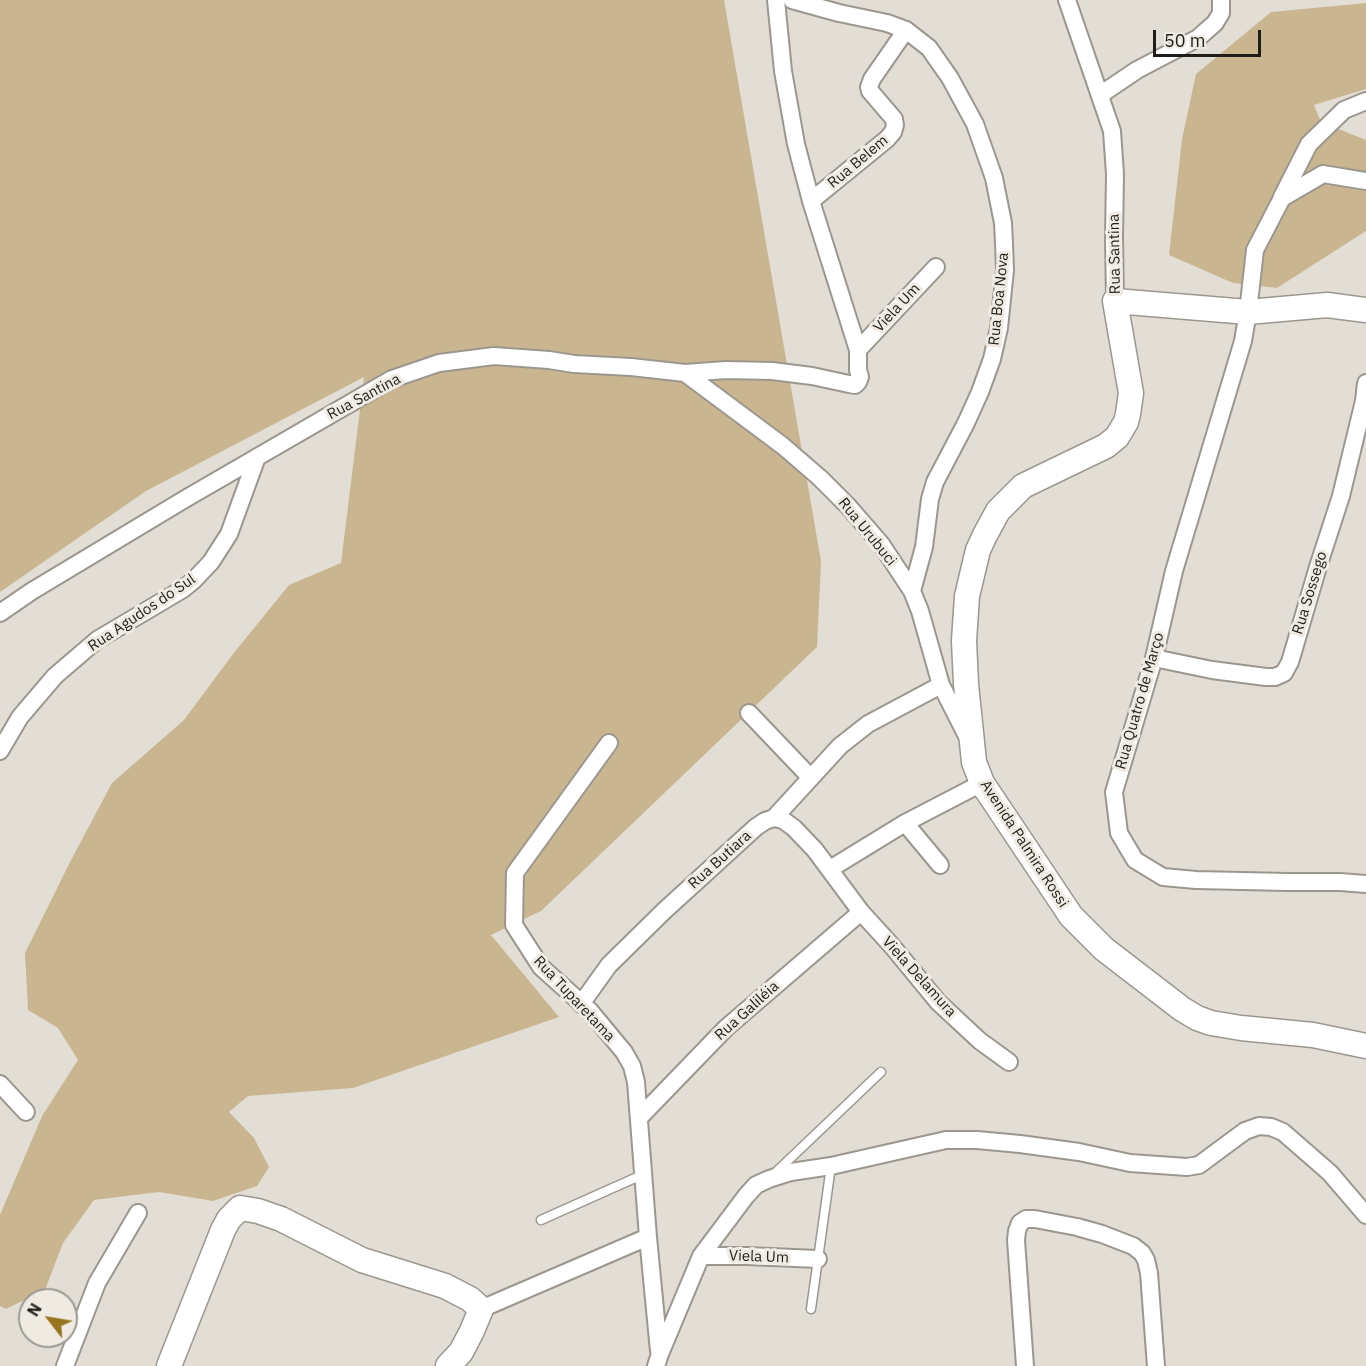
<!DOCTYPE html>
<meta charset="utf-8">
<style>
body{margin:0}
#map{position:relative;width:1366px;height:1366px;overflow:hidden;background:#e3ded5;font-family:"IBM Plex Sans",sans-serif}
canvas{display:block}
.north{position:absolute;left:18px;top:1288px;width:60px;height:60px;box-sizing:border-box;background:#f0ebe2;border:2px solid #9c9992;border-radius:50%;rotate:301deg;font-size:16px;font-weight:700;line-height:24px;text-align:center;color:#1f1d1a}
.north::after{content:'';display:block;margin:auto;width:21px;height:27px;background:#97741d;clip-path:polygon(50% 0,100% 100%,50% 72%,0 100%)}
.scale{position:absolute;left:1153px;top:30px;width:108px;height:27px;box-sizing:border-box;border:3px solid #1f1d1a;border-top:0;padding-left:8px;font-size:18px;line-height:21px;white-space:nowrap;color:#1f1d1a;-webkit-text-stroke:4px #f0ebe2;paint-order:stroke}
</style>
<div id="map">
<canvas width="1366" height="1366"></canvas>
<div class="north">N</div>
<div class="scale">50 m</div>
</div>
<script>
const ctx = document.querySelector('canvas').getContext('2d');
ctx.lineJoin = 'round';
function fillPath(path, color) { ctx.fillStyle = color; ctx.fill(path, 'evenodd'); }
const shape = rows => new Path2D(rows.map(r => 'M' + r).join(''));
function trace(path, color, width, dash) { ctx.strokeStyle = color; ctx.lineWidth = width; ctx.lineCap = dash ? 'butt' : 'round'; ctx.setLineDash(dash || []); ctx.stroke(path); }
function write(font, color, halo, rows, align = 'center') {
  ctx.font = font + ' "IBM Plex Sans",sans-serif'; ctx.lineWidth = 6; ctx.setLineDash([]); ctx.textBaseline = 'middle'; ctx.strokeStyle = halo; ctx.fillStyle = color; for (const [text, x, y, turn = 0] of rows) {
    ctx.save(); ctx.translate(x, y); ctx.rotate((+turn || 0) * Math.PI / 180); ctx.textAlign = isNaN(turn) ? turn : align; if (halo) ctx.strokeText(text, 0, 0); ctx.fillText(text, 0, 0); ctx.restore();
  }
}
fillPath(shape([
 [0,0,724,0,821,561,817,647,541,911,491,935,559,1017,353,1088,248,1096,229,1112,254,1138,269,1167,257,1186,213,1201,159,1192,94,1200,63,1243,45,1290,6,1309,0,1306,0,1215,42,1116,78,1060,58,1028,28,1010,25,953,70,862,112,783,184,720,233,654,289,585,341,563,364,377,146,491,0,592],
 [1366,3,1366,89,1314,105,1321,122,1366,140,1366,231,1277,288,1233,283,1169,255,1182,139,1196,74,1271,12]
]), '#c9b690');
const lane = shape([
 [775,1173,881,1072],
 [541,1220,644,1174],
 [811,1309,831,1166]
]);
const street = shape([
 [792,0,839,13,887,23,906,30,929,48,950,78,975,124,994,178,1003,223,1004,243,1005,270,999,328,992,359,980,392,966,423,935,482,930,499,924,547,912,591],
 [1067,0,1112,131,1115,174,1114,238,1115,301],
 [1100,95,1137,70,1198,38,1215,23,1221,13,1221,0],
 [1366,181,1323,174,1282,198,1255,250,1248,312,1243,341,1174,571,1154,658,1114,792,1119,833,1135,860,1163,877,1196,880,1287,882,1340,882,1366,884],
 [1282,197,1309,144,1344,110,1366,101],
 [811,201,887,139,893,132,895,125,894,119,870,91,869,87,872,79,906,30],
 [858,350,936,267],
 [685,373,783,446,820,478,848,506,881,544,912,591,920,611,941,685,967,736],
 [0,613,32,591,185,499,392,379,439,363,494,356,549,360,574,364,631,367,685,373,726,370,772,371,812,376,849,384,855,385,858,382,860,377,858,370,858,350,811,201,796,144,783,71,776,0],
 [1154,658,1212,670,1266,677,1275,677,1284,673,1290,662,1318,567,1341,496,1364,401,1366,383],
 [749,713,811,778],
 [609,743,515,873,514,925,541,967,590,1011,624,1052,632,1066,636,1082,648,1237,659,1351],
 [0,751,20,717,55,676,97,640,183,589,194,580,211,562,229,534,257,457],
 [774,818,840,746,868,724,941,685],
 [905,823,940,865],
 [830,869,905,823,982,783],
 [581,1004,609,965,664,911,756,827,765,821,774,818,783,820,794,828,815,850,861,912,892,946,938,1002,980,1041,1009,1062],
 [0,1084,26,1112],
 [639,1118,726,1028,861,912],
 [701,1256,747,1256,818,1259],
 [481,1309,648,1237],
 [65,1366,97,1283,138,1213],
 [656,1366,660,1354,701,1256,746,1196,756,1185,769,1179,791,1172,831,1166,946,1140,977,1140,1020,1144,1079,1152,1130,1163,1187,1167,1199,1165,1245,1131,1259,1126,1271,1127,1283,1132,1330,1173,1366,1215],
 [1025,1366,1016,1240,1017,1231,1020,1223,1026,1219,1035,1219,1077,1227,1102,1234,1133,1246,1142,1253,1146,1260,1149,1273,1156,1366]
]);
const secondary = shape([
 [1366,310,1327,305,1248,312,1115,301,1131,393,1128,414,1126,422,1117,437,1106,446,1023,486,998,511,985,535,978,550,967,596,964,641,966,684,974,762,982,783,1071,916,1104,949,1182,1009,1197,1018,1211,1023,1241,1028,1313,1035,1366,1046],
 [169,1366,223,1230,229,1219,240,1208,258,1211,281,1219,362,1260,445,1286,470,1299,481,1309,472,1331,461,1352,448,1366]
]);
trace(lane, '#9c978e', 11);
trace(street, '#9c978e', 20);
trace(secondary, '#9c978e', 27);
trace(lane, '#fff', 8);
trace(street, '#fff', 16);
trace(secondary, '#fff', 24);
write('15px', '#1f1d1a', '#f0ebe2', [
 ["Rua Belem",858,162,-40],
 ["Rua Santina",1115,254,-91],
 ["Rua Boa Nova",999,299,-84],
 ["Viela Um",897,308,-47],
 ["Rua Santina",364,397,-28],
 ["Rua Urubuci",867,532,51],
 ["Rua Sossego",1310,593,-73],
 ["Rua Agudos do Sul",142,613,-34],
 ["Rua Quatro de Março",1140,701,-74],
 ["Avenida Palmira Rossi",1024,844,57],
 ["Rua Butiara",720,860,-42],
 ["Viela Delamura",919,977,48],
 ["Rua Tuparetama",574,999,47],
 ["Rua Galiléia",747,1011,-42],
 ["Viela Um",759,1257,2]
]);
</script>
